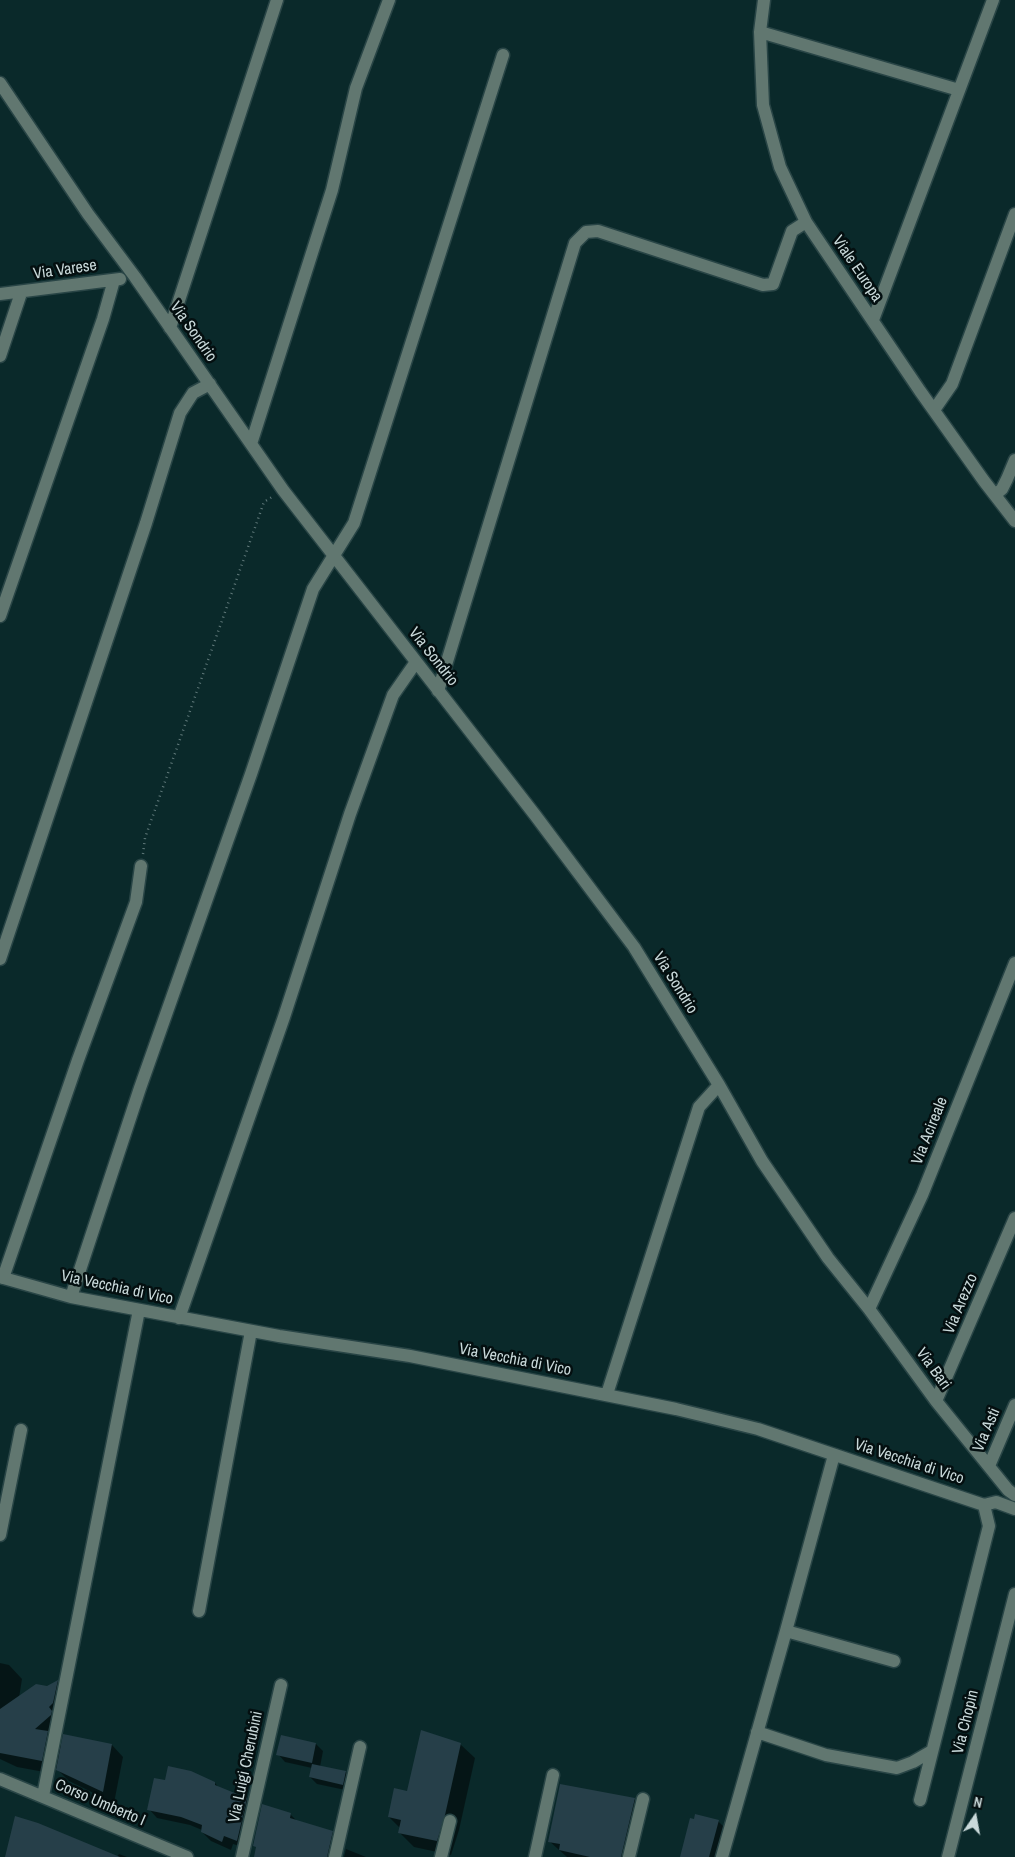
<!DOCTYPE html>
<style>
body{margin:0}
#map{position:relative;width:1015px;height:1857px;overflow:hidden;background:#0a292a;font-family:"Archivo Narrow",sans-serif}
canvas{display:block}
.north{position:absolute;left:950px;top:1792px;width:50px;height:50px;-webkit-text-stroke:4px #040f10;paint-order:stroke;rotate:12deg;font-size:14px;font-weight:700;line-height:20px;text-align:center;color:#c9d9da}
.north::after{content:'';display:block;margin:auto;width:18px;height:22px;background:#c9d9da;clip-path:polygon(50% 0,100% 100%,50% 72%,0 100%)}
</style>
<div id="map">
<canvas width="1015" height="1857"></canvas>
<div class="north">N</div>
</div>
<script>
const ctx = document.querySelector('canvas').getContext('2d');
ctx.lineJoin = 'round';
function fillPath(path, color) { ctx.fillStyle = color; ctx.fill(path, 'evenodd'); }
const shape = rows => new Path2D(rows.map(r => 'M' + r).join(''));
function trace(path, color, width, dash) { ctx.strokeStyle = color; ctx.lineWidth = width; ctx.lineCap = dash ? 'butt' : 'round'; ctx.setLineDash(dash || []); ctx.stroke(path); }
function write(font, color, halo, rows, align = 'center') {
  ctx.font = font + ' "Archivo Narrow",sans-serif'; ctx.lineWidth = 5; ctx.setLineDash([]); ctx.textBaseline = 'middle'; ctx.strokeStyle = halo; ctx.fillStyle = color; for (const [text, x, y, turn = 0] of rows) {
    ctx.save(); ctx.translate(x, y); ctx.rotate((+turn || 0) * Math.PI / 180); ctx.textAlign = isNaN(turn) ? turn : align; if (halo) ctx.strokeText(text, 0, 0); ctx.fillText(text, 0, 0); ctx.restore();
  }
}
fillPath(shape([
 [0,1663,9,1665,22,1679,19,1698,48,1687,57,1681,70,1694,66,1716,62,1721,64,1725,64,1729,53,1738,62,1747,112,1745,123,1757,114,1803,69,1781,56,1768,55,1774,17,1767,0,1759],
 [282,1736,316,1744,323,1751,320,1767,346,1772,353,1779,350,1791,317,1784,310,1777,312,1768,285,1762,278,1754],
 [460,1744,475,1758,459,1830,451,1855,414,1847,399,1832,400,1828,389,1817,408,1792],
 [166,1781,215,1783,219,1788,246,1799,255,1808,246,1848,233,1844,231,1850,211,1841,202,1832,202,1830,190,1825,157,1818,149,1809],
 [634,1799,642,1808,630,1857,567,1857,549,1841],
 [290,1814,297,1821,332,1832,344,1844,341,1857,257,1857],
 [718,1821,728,1831,721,1857,681,1857],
 [346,1849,366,1857,344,1857],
 [119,1854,127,1857,117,1857]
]), '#0007');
fillPath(shape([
 [58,1680,53,1703,49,1707,52,1711,51,1715,35,1729,48,1731,42,1761,0,1753,0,1709,36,1684,47,1686],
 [421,1730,461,1743,445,1815,437,1841,398,1833,401,1820,388,1817,394,1788,407,1791],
 [63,1734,112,1744,103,1792,56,1770],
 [281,1735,316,1743,312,1763,276,1755],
 [312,1764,346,1771,343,1785,309,1777],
 [168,1766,191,1771,215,1782,215,1785,247,1798,237,1841,224,1836,222,1842,201,1832,202,1825,181,1817,147,1810,154,1778,165,1780],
 [560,1784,635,1798,621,1857,590,1857,559,1850,560,1844,548,1842],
 [262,1804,291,1813,290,1818,333,1831,327,1857,254,1857,256,1847,253,1846],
 [695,1814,719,1820,709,1857,680,1857,690,1818,694,1819],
 [15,1816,38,1823,120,1857,5,1857]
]), '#263f49');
const minor = shape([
 [764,0,760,32,763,105,780,167,806,222,920,391,984,481,1015,521],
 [760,32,959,90],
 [0,83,88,214,135,277,283,490,535,815,634,947,719,1085,762,1161,828,1258,869,1309,936,1401,1008,1490,1015,1495],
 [0,294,120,279],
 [873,320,993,0],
 [170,328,277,0],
 [0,356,21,293],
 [934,410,952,384,1015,214],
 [251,444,332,190,356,88,389,0],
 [995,495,1002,489,1007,479,1015,460],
 [0,616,103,319,114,280],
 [438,691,575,243,586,232,598,231,763,285,773,284,792,231,806,222],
 [0,959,146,523,180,413,193,393,210,384],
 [0,1277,71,1297,279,1336,410,1356,676,1409,758,1429,984,1505,996,1502,1015,1509],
 [3,1278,78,1060,136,902,141,866],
 [71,1297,140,1088,251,774,313,589,354,523,503,55],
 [869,1309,922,1195,1015,963],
 [179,1318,284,1017,350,814,393,695,416,662],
 [607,1394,699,1107,719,1085],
 [936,1401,1015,1218],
 [989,1466,1015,1405],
 [0,1535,21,1430],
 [199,1611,251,1331],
 [786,1631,894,1661],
 [757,1732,826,1755,897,1768,913,1762,932,1751],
 [0,1779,187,1857],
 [43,1796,139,1310],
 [920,1800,989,1526,984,1505],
 [242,1857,281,1685],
 [335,1857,360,1747],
 [441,1857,450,1821],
 [535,1857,553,1775],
 [629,1857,643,1799],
 [722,1857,786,1631,834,1455],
 [948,1857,1015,1594]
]);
trace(minor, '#294546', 15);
trace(shape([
 [143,854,145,838,264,502,272,497]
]), '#60797a', 2.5, [1, 4]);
trace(minor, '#617770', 12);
write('16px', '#c9d9da', '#040f10', [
 ["Viale Europa",857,269,56],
 ["Via Varese",65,270,-8],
 ["Via Sondrio",193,332,55],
 ["Via Sondrio",433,657,52],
 ["Via Sondrio",675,983,58],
 ["Via Acireale",930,1131,-68],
 ["Via Vecchia di Vico",117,1288,12],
 ["Via Arezzo",961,1304,-67],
 ["Via Vecchia di Vico",515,1360,11],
 ["Via Bari",933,1369,54],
 ["Via Asti",987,1430,-67],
 ["Via Vecchia di Vico",909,1462,18],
 ["Via Chopin",966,1722,-76],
 ["Via Luigi Cherubini",246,1767,-78],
 ["Corso Umberto I",100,1803,23]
]);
</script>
